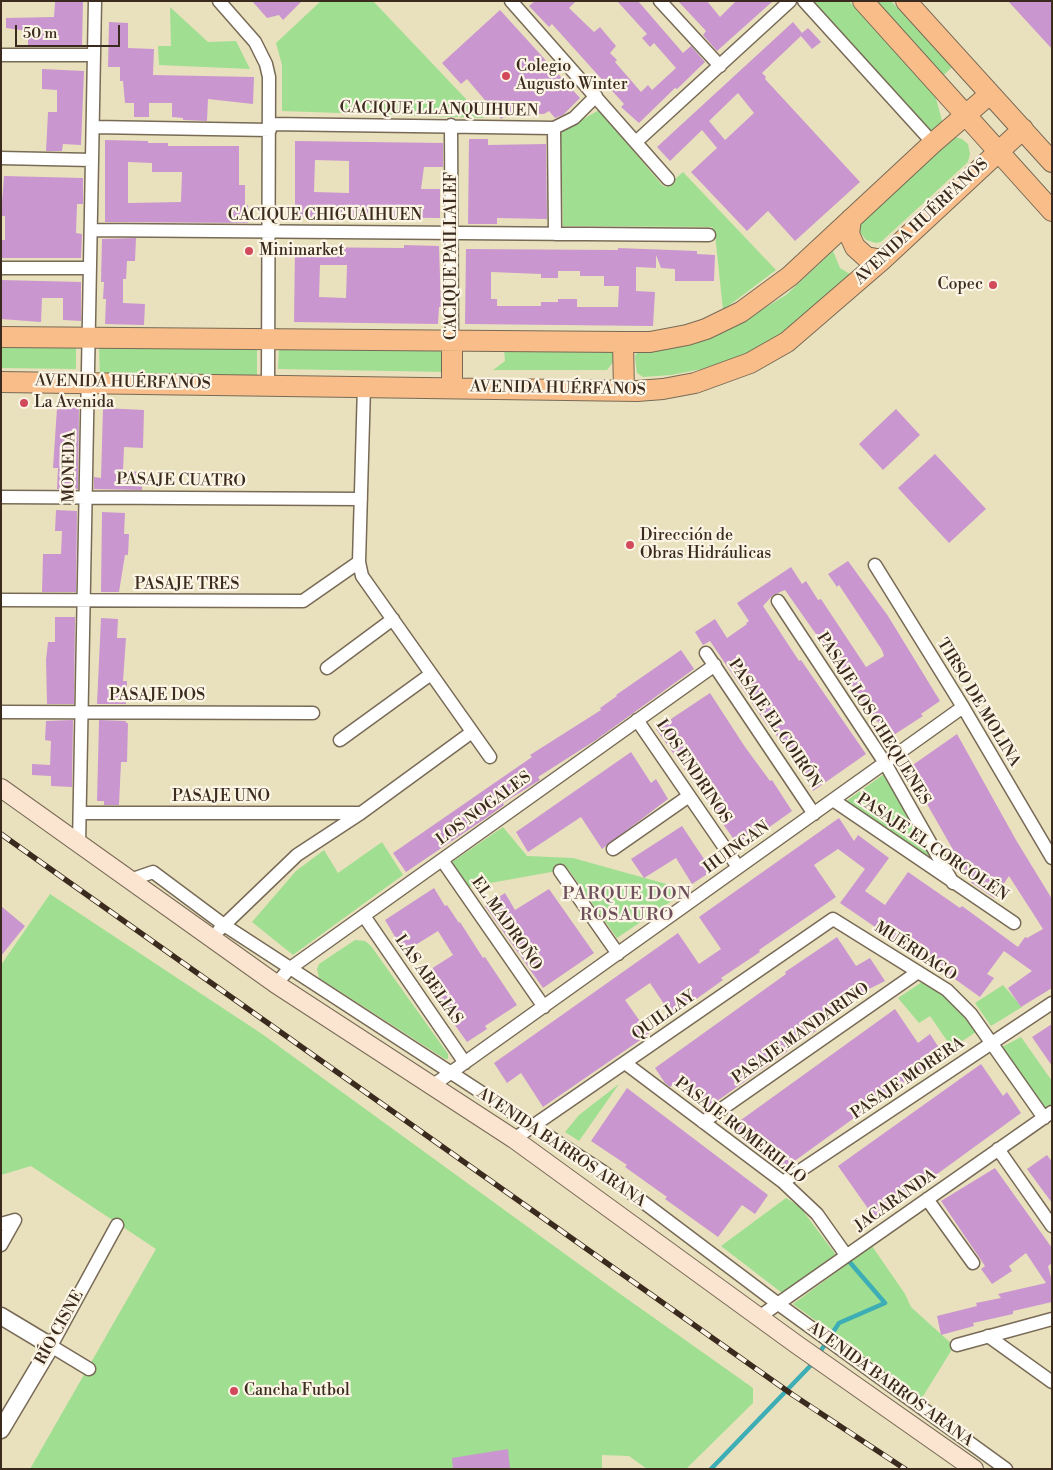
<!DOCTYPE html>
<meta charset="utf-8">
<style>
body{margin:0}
#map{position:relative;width:1053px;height:1470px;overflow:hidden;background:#e9e1bd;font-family:"Libre Bodoni",serif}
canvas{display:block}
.frame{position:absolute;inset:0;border:2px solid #3b2a1e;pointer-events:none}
.scale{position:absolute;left:15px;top:25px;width:105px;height:22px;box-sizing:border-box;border:2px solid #3b2a1e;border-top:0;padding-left:6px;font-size:15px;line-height:18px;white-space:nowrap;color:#3b2a1e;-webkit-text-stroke:4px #fcf5e5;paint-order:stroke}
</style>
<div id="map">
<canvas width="1053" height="1470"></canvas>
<div class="frame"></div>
<div class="scale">50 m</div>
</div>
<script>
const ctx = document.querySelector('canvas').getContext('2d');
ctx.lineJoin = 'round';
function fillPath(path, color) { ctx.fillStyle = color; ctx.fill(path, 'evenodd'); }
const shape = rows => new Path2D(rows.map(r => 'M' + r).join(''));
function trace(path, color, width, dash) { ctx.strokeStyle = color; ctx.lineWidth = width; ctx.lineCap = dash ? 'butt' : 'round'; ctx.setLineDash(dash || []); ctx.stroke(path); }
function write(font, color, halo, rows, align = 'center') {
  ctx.font = font + ' "Libre Bodoni",serif'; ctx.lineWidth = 4.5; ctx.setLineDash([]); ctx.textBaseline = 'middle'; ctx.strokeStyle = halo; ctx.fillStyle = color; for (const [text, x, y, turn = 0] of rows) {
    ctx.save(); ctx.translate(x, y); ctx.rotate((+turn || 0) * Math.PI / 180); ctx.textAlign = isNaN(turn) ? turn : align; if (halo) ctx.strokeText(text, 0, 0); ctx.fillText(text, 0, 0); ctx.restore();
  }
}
fillPath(shape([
 [321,1,373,1,484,118,282,111,282,65,276,43],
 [810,1,849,1,935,95,944,128,934,136],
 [876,1,891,1,952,67,943,76],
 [170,7,208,42,236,41,250,69,159,65,158,46,171,46],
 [599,110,662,185,666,187,683,172,776,270,723,310,715,234,712,227,563,226,561,132],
 [955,137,962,139,968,144,970,154,968,162,881,242,876,243,866,240,860,232,861,221],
 [833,251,840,268,850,274,798,320,769,342,743,356,702,369,671,375,643,377,637,373,635,357,637,352,666,348,725,332,786,295],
 [257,346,257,377,100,379,99,348],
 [1,347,76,348,76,369,1,368],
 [279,347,447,350,446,372,278,369],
 [613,347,614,361,607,370,493,370,505,361,504,350],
 [884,774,932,855,929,859,845,802],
 [503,827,527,856,573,858,688,890,617,938,568,869,468,887,452,862],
 [382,842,403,875,293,955,252,922,296,871,324,850,338,873],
 [50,894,262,1034,616,1291,753,1388,753,1403,686,1469,647,1469,629,1456,602,1455,602,1469,30,1469,156,1249,31,1166,1,1175,1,965],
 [355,940,365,941,371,946,448,1054,448,1059,445,1059,319,978,317,969,319,964],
 [922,982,962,1009,976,1032,952,1048,930,1016,919,1023,898,998],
 [1003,985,1022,1007,991,1026,975,1003],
 [1021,1037,1052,1081,1052,1107,1047,1111,1000,1048],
 [619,1084,579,1141,565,1132,579,1115],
 [786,1198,800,1207,836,1255,782,1293,721,1246],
 [872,1246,905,1294,911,1307,954,1346,922,1398,793,1304]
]), '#a0de92');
trace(shape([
 [818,1355,839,1323,885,1303,847,1259],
 [711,1469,814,1362]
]), '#3daeb5', 4.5);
fillPath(shape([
 [83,1,82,46,28,45,28,31,6,28,6,18,54,17,55,2],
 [252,1,302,1,283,20,279,15,267,18],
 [535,1,576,1,569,8,594,32,600,27,616,46,610,53,617,60,615,62,641,92,648,85,652,90,676,68,654,43,650,47,642,38,647,34,617,1,638,1,683,53,691,46,705,62,677,89,675,88,639,123,621,107,624,104,552,24,549,27,529,6],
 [678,1,707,1,720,17,736,1,773,1,717,51,703,35,706,31],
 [1008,1,1052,1,1052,49],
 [500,10,580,98,563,115,555,118,549,111,544,114,511,113,501,119,467,79,461,84,442,63],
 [109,22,128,23,128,48,154,49,153,75,254,77,253,104,208,99,207,121,183,120,183,118,172,117,172,103,149,103,149,117,134,117,134,103,125,103,123,81,120,81,120,67,108,67],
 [793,22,802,33,808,28,821,42,812,49,801,36,762,73,766,77,765,79,860,182,795,241,768,211,747,231,691,172,717,148,702,130,670,161,657,147],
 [738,93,754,113,725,140,709,121],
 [42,69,84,71,81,145,63,144,62,151,46,151,48,112,57,112,57,90,42,89],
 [469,139,488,139,488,145,546,144,547,219,497,218,497,224,468,224],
 [105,140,148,141,148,143,168,143,168,146,239,146,239,185,245,185,245,205,248,205,248,223,105,222],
 [128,162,152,163,152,172,182,172,181,202,128,203],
 [295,141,443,143,443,167,424,167,421,189,440,189,440,218,295,217],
 [315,160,349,161,349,193,314,192],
 [4,176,83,178,83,204,77,204,76,233,82,234,81,258,1,258,1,240,5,240,5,216,1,216],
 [136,238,135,261,127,261,126,279,123,279,123,303,145,304,144,325,105,324,106,299,103,299,104,282,101,282,102,239],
 [404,245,439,246,441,307,439,307,438,324,294,322,295,247,404,248],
 [320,265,347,265,346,298,319,297],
 [618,248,697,251,697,254,715,255,714,281,675,281,675,269,661,268,656,255,656,268,636,267,636,291,655,292,653,326,465,324,466,249,618,250],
 [558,271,580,271,580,276,604,276,604,286,619,286,618,307,577,307,577,299,558,299,558,302,541,302,541,306,497,306,497,299,491,299,491,272,541,274,541,278,558,278],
 [1,280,81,282,81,321,63,320,63,298,42,298,41,322,1,319],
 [57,408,79,408,78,489,57,489,58,468,53,468],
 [103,408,144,410,143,448,124,447,123,471,143,472,142,490,94,489,94,477,101,478],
 [896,409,920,435,883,470,859,444],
 [935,454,986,509,949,543,898,488],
 [56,510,77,511,76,592,42,592,43,554,61,554,62,531,55,531],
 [102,512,125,513,124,534,129,534,128,555,125,555,119,592,101,592],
 [848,561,888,616,940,701,921,714,923,716,889,738,785,590,773,595,763,606,799,661,801,660,866,754,813,791,783,744,782,744,771,727,769,728,710,641,703,645,695,632,715,619,727,638,747,624,746,623,749,621,737,603,791,567,802,584,806,581,818,600,821,599,866,667,884,656,882,650,839,585,837,587,828,574],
 [55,617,75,617,74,704,47,704,46,660,48,642,55,642],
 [101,618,118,619,117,638,126,638,123,681,127,681,126,704,97,704],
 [681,650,694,669,596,740,538,777,540,780,503,803,504,805,489,816,406,872,393,853,532,757,530,755,601,710,600,708,617,696,616,695],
 [710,693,745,747,770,781,772,780,792,811,740,848,656,729],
 [73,720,72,787,51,786,51,776,32,775,32,764,50,765,51,741,45,740,46,721],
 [99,720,126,721,126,723,128,723,127,762,121,762,119,805,104,805,104,801,97,801],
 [957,734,1016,840,1052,899,1052,988,1021,1007,1008,988,1032,971,1004,951,987,974,994,978,980,997,945,972,944,974,840,903,865,869,838,849,814,865,836,897,759,950,760,952,721,978,723,980,685,1007,672,1016,650,983,625,1000,649,1034,543,1107,521,1073,507,1083,494,1063,678,933,699,964,721,949,699,917,839,818,854,841,858,835,889,858,865,891,885,905,908,872,960,908,962,906,1018,947,1025,937,1027,938,1043,929,1009,876,994,898,972,883,907,769],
 [631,752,651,783,656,779,668,799,602,849,581,817,528,852,516,832],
 [682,826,712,871,692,884,676,858,644,878,631,859],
 [434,888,445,906,447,905,459,923,460,922,483,958,485,957,517,1005,485,1026,487,1029,467,1042,420,976,453,955,438,931,404,952,385,920],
 [549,889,594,953,543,988,485,906,505,893,515,910],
 [1,906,25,926,1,956],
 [837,937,856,966,870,958,885,981,869,989,828,1017,830,1021,703,1111,680,1079,670,1087,665,1083,655,1068,786,974,785,972],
 [895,1009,918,1043,930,1034,943,1054,782,1170,759,1136,746,1144,734,1125],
 [1052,1024,1052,1066,1032,1037],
 [981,1064,1003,1096,1007,1092,1021,1113,907,1196,874,1217,838,1166],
 [627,1088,768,1195,755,1214,742,1205,718,1237,665,1199,667,1197,625,1167,627,1165,591,1141],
 [1047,1155,1052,1162,1052,1203,1027,1169],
 [995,1168,1052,1248,1052,1263,1048,1266,1052,1282,1052,1302,1013,1311,1013,1314,973,1323,974,1326,941,1335,937,1316,977,1306,976,1303,1001,1298,998,1294,1046,1283,1026,1253,1009,1266,1012,1271,992,1284,981,1269,985,1266,941,1201],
 [508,1449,510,1469,453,1469,452,1458]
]), '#ca96d0');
const minor = shape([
 [219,1,255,42,266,64,269,77,268,384],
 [511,1,668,179],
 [660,1,720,66],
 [804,1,933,143],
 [1,55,94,55],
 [270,124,554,128,574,118,596,96],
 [451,125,452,343],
 [93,127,270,130],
 [554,128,555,234],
 [637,141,790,1],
 [1,158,92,160],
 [91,230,709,235],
 [1,268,90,268],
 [364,386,359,562,362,576,490,757],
 [1,497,361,499],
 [875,565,963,707,1052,858],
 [1,600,303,601,359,562],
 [778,601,885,763,953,883],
 [706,653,814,814],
 [327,668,393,619],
 [1,712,313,713],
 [637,720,738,867],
 [340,740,431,674],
 [833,800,1014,923],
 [80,813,361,813],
 [79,844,95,1],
 [613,849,689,796],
 [442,860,544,1007],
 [560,871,618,954],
 [130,880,153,872,224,925,602,1171,777,1303,1006,1469],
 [364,916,465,1063],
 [219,930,297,855,361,813,472,732],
 [276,984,289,969,715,665],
 [625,1063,783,1182,817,1214,846,1255],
 [432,1086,963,707],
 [703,1122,918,972],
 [514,1139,833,919,947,990,971,1014,1044,1118],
 [998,1149,1052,1226],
 [783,1182,1052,1003],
 [927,1199,973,1263],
 [1,1224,15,1220,1,1245],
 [759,1317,1052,1112],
 [988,1336,1052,1382],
 [957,1345,1052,1319],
 [89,1369,51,1346,117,1225]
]);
const tertiary = shape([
 [1,1316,51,1346,1,1430]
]);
const secondary = shape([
 [1,788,276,984,514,1139,796,1344,974,1469]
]);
const primary = shape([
 [863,1,1052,211],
 [906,1,1052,162],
 [851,219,849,234,855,247,866,257,882,260],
 [1,337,623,342,650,342,687,335,706,329,741,312,790,276,933,143,990,94],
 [623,342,624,391],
 [1,382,637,391,663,389,695,383,750,363,787,342,882,260,1023,129],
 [452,388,452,343]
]);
trace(minor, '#786a56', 15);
trace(tertiary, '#786a56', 19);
trace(secondary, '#786a56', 20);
trace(primary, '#786a56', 22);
trace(minor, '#fff', 12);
trace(tertiary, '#fff', 16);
trace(secondary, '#fce5d0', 18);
trace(primary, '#f8bd89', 20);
const rail = shape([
 [1,834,793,1395,905,1469]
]);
trace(rail, '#3b2a1e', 5.5);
trace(rail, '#fcf5e5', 4, [11]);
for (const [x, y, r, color] of [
 [506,76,5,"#d1495b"],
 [249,251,5,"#d1495b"],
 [993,285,5,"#d1495b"],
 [24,403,5,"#d1495b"],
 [630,545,5,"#d1495b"],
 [234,1391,5,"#d1495b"]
]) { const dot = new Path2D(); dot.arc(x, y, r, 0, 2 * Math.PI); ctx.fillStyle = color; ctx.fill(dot); trace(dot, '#fcf5e5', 2); }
write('16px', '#3b2a1e', '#fcf5e5', [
 ["Colegio",516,67],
 ["Augusto Winter",516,85],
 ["Minimarket",259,251],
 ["Copec",983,285,"right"],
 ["La Avenida",34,403],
 ["Dirección de",640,536],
 ["Obras Hidráulicas",640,554],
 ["Cancha Futbol",244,1391]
], 'left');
write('16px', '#3b2a1e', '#fcf5e5', [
 ["CACIQUE LLANQUIHUEN",439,110,1],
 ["CACIQUE CHIGUAIHUEN",325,216],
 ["AVENIDA HUÉRFANOS",922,222,-43],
 ["CACIQUE PAILLALEF",452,256,-90],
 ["AVENIDA HUÉRFANOS",123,383,1],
 ["AVENIDA HUÉRFANOS",558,389,1],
 ["MONEDA",70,467,-89],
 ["PASAJE CUATRO",181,481,1],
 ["PASAJE TRES",187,585],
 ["PASAJE DOS",157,696],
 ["TIRSO DE MOLINA",978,703,59],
 ["PASAJE LOS CHEQUENES",873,719,58],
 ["PASAJE EL COIRÓN",774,724,56],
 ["LOS ENDRINOS",693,772,56],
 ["PASAJE UNO",221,797],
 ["LOS NOGALES",484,809,-36],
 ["HUINGAN",737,848,-36],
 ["PASAJE EL CORCOLÉN",932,848,34],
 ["EL MADROÑO",506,924,55],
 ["MUÉRDAGO",915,952,33],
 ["LAS ABELIAS",428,980,55],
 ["QUILLAY",664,1016,-35],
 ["PASAJE MANDARINO",801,1034,-35],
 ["PASAJE MORERA",908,1079,-34],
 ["PASAJE ROMERILLO",740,1131,38],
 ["AVENIDA BARROS ARANA",561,1148,34],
 ["JACARANDA",896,1201,-35],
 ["RÍO CISNE",60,1328,-61],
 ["AVENIDA BARROS ARANA",890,1385,36]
]);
ctx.letterSpacing = '1px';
write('18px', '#6d505c', '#fcf5e5', [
 ["PARQUE DON",627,895],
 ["ROSAURO",627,916]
]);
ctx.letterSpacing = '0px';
</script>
